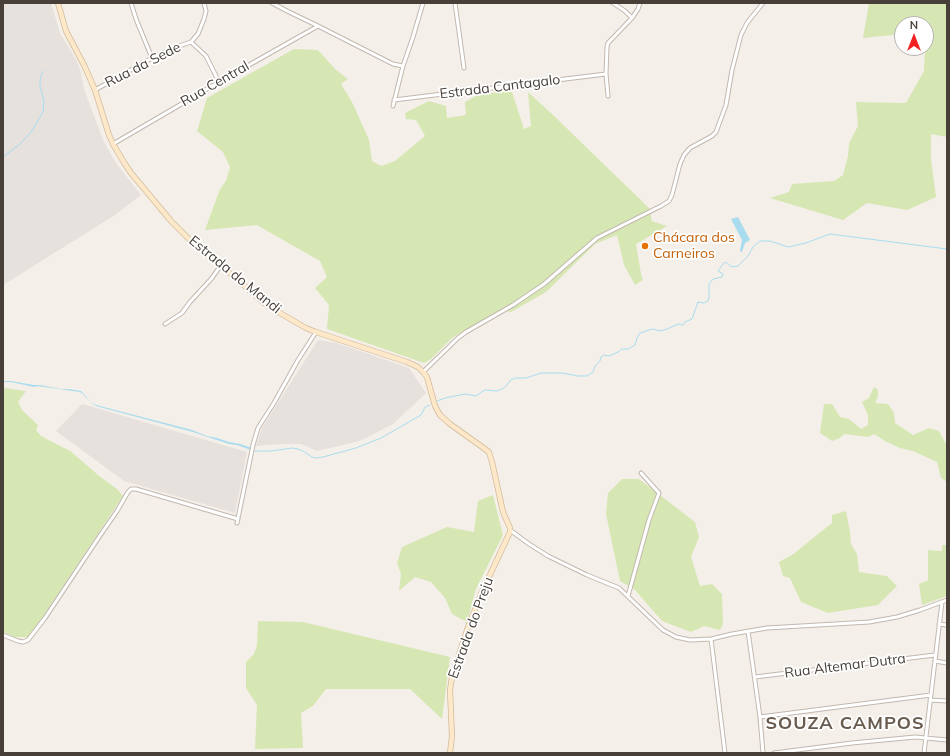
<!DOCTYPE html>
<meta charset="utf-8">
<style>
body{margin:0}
#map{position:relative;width:950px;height:756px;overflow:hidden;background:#f4efe9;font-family:Mulish,sans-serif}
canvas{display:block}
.frame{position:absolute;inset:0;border:4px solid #483f38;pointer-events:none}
.north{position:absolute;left:894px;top:16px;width:40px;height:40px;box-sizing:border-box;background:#fff;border:1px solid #b6b2af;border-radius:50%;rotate:0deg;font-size:11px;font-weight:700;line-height:16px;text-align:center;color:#483f38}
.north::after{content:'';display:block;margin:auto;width:14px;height:18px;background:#f32121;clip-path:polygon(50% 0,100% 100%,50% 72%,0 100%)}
</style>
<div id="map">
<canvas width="950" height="756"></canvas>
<div class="frame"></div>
<div class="north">N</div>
</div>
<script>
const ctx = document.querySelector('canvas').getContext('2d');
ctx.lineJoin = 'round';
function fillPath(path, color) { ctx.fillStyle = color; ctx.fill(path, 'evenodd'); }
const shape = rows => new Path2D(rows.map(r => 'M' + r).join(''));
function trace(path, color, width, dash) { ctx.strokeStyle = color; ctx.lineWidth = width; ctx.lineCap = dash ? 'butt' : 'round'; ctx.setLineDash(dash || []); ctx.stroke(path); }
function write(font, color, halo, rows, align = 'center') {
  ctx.font = font + ' Mulish,sans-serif'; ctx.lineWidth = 3.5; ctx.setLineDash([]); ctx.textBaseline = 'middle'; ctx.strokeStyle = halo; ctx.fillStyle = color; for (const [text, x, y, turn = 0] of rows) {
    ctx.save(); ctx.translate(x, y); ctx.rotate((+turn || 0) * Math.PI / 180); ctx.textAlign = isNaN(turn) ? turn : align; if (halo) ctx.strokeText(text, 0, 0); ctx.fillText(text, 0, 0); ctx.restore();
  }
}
fillPath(shape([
 [3,3,51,3,60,33,77,61,81,73,84,89,104,142,116,163,141,195,115,215,3,285],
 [318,340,337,343,409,368,426,393,393,424,360,441,317,451,301,444,282,444,256,446,262,428],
 [82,404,247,452,235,513,124,481,56,431]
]), '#e7e1de');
fillPath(shape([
 [869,3,947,3,947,137,931,134,931,159,936,197,907,210,867,203,843,220,770,198,789,192,792,184,834,181,843,175,848,156,849,143,858,126,856,102,906,103,924,71,925,48,926,48,926,24,902,24,902,34,863,38],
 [294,49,318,50,335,69,348,79,341,84,353,104,369,140,372,161,381,166,395,161,425,136,416,120,406,119,405,113,429,101,446,106,447,118,466,115,465,102,476,96,511,89,524,129,531,126,528,92,553,115,649,208,652,221,667,226,636,244,641,274,643,280,635,285,624,265,617,235,595,244,546,292,511,312,500,310,452,338,431,359,424,363,327,329,329,305,315,288,327,277,320,261,257,225,205,230,220,189,226,181,230,167,223,152,197,131,207,98],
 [874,387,878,390,878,396,875,403,888,404,894,413,895,423,913,435,929,428,939,431,947,446,947,482,941,478,937,462,913,451,900,448,887,442,874,434,868,437,844,434,840,438,832,441,820,433,824,404,832,404,840,417,849,419,861,429,868,425,868,415,862,402,869,398],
 [5,388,26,391,18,402,22,410,38,425,36,430,41,436,70,451,82,461,98,475,117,489,123,496,32,633,28,637,15,637,3,632,3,389],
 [622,479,639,479,695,522,699,537,691,557,700,586,712,584,722,594,723,624,720,630,704,626,691,632,662,621,635,590,620,581,606,514,608,493],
 [493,495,503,535,476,589,467,622,452,614,445,598,431,582,415,577,399,591,401,574,397,563,402,547,447,527,474,532,478,501],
 [846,511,850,532,851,544,857,554,859,572,887,576,897,586,878,605,828,613,801,602,790,578,783,576,779,562,792,555,832,523,832,515],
 [942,545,947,545,947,596,922,605,919,584,928,580,928,550,942,551],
 [258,621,303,622,450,657,442,719,410,689,326,689,313,706,301,713,303,748,255,749,257,705,246,688,246,662,254,654,257,645]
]), '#d7e7b3');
fillPath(shape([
 [738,217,750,240,745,243,742,252,740,251,742,240,731,219],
 [3,381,11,381,34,385,40,385,61,389,69,389,81,391,84,394,90,402,96,405,192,430,207,436,217,438,229,442,240,444,252,448,251,450,237,445,229,444,193,432,96,406,90,402,83,394,80,392,38,386,34,387,11,382,3,382]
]), '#a8dcee');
trace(shape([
 [3,157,20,144,32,131,43,112,44,101,40,86,40,79,43,71],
 [437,401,445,398,465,394,476,396,483,391,485,390,497,391,502,389,506,386,511,380,515,378,526,378,541,373,562,373,578,376,587,376,593,372,595,366,600,361,601,357,604,355,609,356,618,352,622,349,628,349,635,345,637,338,640,333,652,329,661,331,667,329,678,324,683,325,685,322,692,319,698,302,704,303,708,301,709,298,709,284,713,279,722,277,723,274,718,271,723,264,726,262,732,267,738,266,748,256,753,247,760,241,770,241,788,247,806,243,830,234,947,249],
 [255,451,271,451,292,448,298,449,303,451,312,457,316,458,323,457,356,448,381,438,421,415,425,407,430,405]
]), '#a8dcee', 1);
const minor = shape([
 [131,3,136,19,152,58],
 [272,3,287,11,318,26,387,61,393,64,403,66],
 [455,3,464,68],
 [613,3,625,11,632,18],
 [191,42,206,56,219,82],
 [191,42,198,34,204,19,206,11,204,3],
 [95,90,152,58,176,47,191,42],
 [608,96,606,74,607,47,608,43,632,18,638,9,640,3],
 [394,100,606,74],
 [393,106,403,66,413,37,423,3],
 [113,144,219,82,318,26],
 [165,324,182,313,190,302,212,278,221,265],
 [423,372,458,338,466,332,513,305,544,284,597,238,661,206,669,201,672,195,680,164,684,155,690,148,712,136,716,132,726,105,732,70,741,35,747,23,763,3],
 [237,523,253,445,258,428,274,403,298,360,316,332],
 [510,530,529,544,548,556,587,575,619,588,663,630,676,637,690,640,711,639,732,634,767,628,869,622,897,617,920,610,947,600],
 [628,596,649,520,659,493,641,473],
 [939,624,947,625],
 [748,631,760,717,763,753],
 [3,635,18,641,23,642,28,640,45,618,97,540,117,511,128,492,131,489,136,489,238,519],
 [711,639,725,753],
 [935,661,947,663],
 [755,677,935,655],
 [930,700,947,701],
 [760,717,931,695],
 [774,753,852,743,915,737,947,740],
 [924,753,942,602]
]);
const secondary = shape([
 [58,3,66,31,84,65,95,90,109,135,113,144,125,164,131,173,171,221,191,241,225,269,263,302,273,309,306,328,316,332,407,362,418,367,423,372,427,377,435,406,440,415,450,424,485,449,489,452,492,462,503,512,510,528,510,532,481,594,468,627,452,677,450,690,452,736,450,753]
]);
trace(minor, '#c2b8af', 5);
trace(secondary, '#d2bb9a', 6);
trace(minor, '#fff', 3);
trace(secondary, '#fde9ca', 4.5);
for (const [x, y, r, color] of [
 [645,246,4,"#e8710a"]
]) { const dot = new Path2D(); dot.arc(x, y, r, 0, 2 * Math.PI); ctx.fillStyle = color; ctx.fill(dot); trace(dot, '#fff', 1.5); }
write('14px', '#483f38', '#fff', [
 ["Rua da Sede",143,65,-27],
 ["Rua Central",215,84,-30],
 ["Estrada Cantagalo",500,87,-7],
 ["Estrada do Mandi",235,275,39],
 ["Estrada do Preju",471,628,-70],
 ["Rua Altemar Dutra",845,666,-7]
]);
write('14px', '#c56008', '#fff', [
 ["Chácara dos",653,238],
 ["Carneiros",653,254]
], 'left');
ctx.letterSpacing = '1px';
write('bold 18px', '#6a5b4f', '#fff', [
 ["SOUZA CAMPOS",845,724]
]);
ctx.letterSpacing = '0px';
</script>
